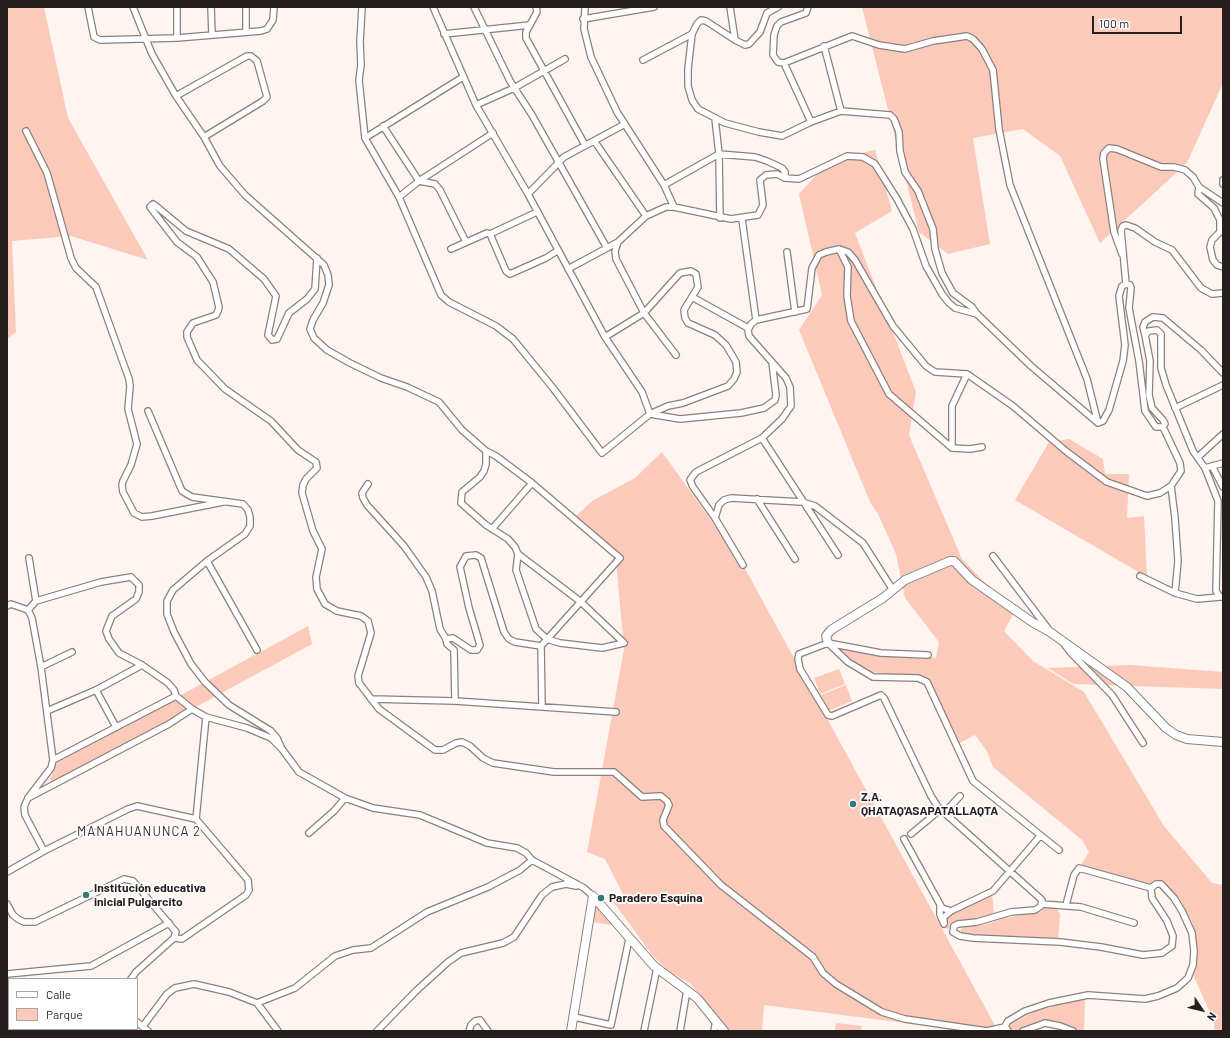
<!DOCTYPE html>
<meta charset="utf-8">
<style>
body{margin:0}
#map{position:relative;width:1230px;height:1038px;overflow:hidden;background:#fef4f0;font-family:Barlow,sans-serif}
canvas{display:block}
.frame{position:absolute;inset:0;border:8px solid #241f1e;pointer-events:none}
.legend{position:absolute;left:8px;top:978px;width:130px;height:52px;box-sizing:border-box;background:#fff;border:1px solid #a7a5a5;margin:0;padding:5px 7px;list-style:none;font-size:12px;color:#241f1e}
.legend li{display:flex;align-items:center;gap:8px;height:20px}
.legend b{width:20px;border:1px solid #a7a5a5}
.north{position:absolute;left:1182px;top:990px;width:40px;height:40px;-webkit-text-stroke:3px #fff;paint-order:stroke;rotate:125deg;font-size:11px;font-weight:700;line-height:16px;text-align:center;color:#241f1e}
.north::after{content:'';display:block;margin:auto;width:14px;height:18px;background:#241f1e;clip-path:polygon(50% 0,100% 100%,50% 72%,0 100%)}
.scale{position:absolute;left:1092px;top:16px;width:90px;height:18px;box-sizing:border-box;border:2px solid #241f1e;border-top:0;padding-left:5px;font-size:12px;line-height:14px;white-space:nowrap;color:#241f1e;-webkit-text-stroke:3px #fff;paint-order:stroke}
</style>
<div id="map">
<canvas width="1230" height="1038"></canvas>
<div class="frame"></div>
<ul class="legend">
<li><b style="height:5px;background:#fff"></b>Calle</li>
<li><b style="height:11px;background:#fbcaba"></b>Parque</li>
</ul>
<div class="north">N</div>
<div class="scale">100 m</div>
</div>
<script>
const ctx = document.querySelector('canvas').getContext('2d');
ctx.lineJoin = 'round';
function fillPath(path, color) { ctx.fillStyle = color; ctx.fill(path, 'evenodd'); }
const shape = rows => new Path2D(rows.map(r => 'M' + r).join(''));
function trace(path, color, width, dash) { ctx.strokeStyle = color; ctx.lineWidth = width; ctx.lineCap = dash ? 'butt' : 'round'; ctx.setLineDash(dash || []); ctx.stroke(path); }
function write(font, color, halo, rows, align = 'center') {
  ctx.font = font + ' Barlow,sans-serif'; ctx.lineWidth = 3.5; ctx.setLineDash([]); ctx.textBaseline = 'middle'; ctx.strokeStyle = halo; ctx.fillStyle = color; for (const [text, x, y, turn = 0] of rows) {
    ctx.save(); ctx.translate(x, y); ctx.rotate((+turn || 0) * Math.PI / 180); ctx.textAlign = isNaN(turn) ? turn : align; if (halo) ctx.strokeText(text, 0, 0); ctx.fillText(text, 0, 0); ctx.restore();
  }
}
fillPath(shape([
 [7,7,44,7,68,118,148,260,71,236,12,241,16,332,7,339],
 [862,7,1223,7,1223,83,1187,163,1100,243,1060,156,1023,129,973,138,990,244,948,254,919,232],
 [875,150,892,211,855,233,916,392,909,435,962,559,1014,613,1004,631,1033,661,1084,692,1164,826,1212,883,1223,885,1223,1031,1215,1031,1213,1019,1194,977,1197,940,1192,922,1180,900,1164,883,1159,880,1149,884,1080,866,1089,852,1082,840,993,767,987,751,975,735,958,744,929,680,923,676,890,675,872,672,854,662,840,650,936,658,939,642,905,598,896,554,878,514,870,502,799,330,822,295,799,194,819,172,848,156],
 [1069,439,1103,459,1105,474,1129,474,1127,518,1144,516,1147,577,1015,500,1049,442],
 [662,452,743,565,998,1031,968,1031,764,1005,762,1031,729,1031,691,984,670,972,653,956,612,900,623,894,605,859,587,852,624,649,616,561,575,517,592,501,635,478],
 [308,626,312,644,194,708,52,783,50,779,54,771,56,763],
 [1130,665,1223,672,1223,689,1073,684,1048,668],
 [839,669,845,684,820,694,814,678],
 [846,685,852,701,828,711,821,695],
 [992,895,994,913,973,919,960,920,952,923,947,930,945,923,947,917,952,913],
 [595,902,616,926,593,922],
 [1046,907,1056,908,1060,914,1058,940,969,935,962,934,961,931,961,929,966,926,984,925,1005,918,1041,912],
 [1085,1000,1084,1031,1078,1031,1049,1020,1042,1021,1019,1030,1008,1031,1007,1026,1009,1025,1033,1012,1073,1001],
 [836,1023,862,1026,861,1031,835,1031]
]), '#fbcaba');
const street = shape([
 [88,7,94,37,100,40,177,38,261,31,267,29,273,20,274,7],
 [133,7,152,54,176,96,204,137,220,166,245,195,324,265,328,275,329,285,323,303,313,320,310,329,314,338,327,350,350,363,381,378,407,387,439,402,462,430,486,451,496,456,532,483,620,558,541,646,542,707],
 [211,7,212,35],
 [246,7,246,32],
 [362,7,360,42,361,65,359,80,365,138,399,197,441,295,449,302,496,326,513,339,553,388,602,453,650,414,642,392,605,337,528,194,476,105,433,7],
 [474,7,510,81,532,115,607,248],
 [536,7,537,12,526,32,526,38,585,145],
 [585,7,584,29,591,57,617,112,664,185,674,207],
 [730,7,735,40],
 [778,7,767,13,760,32,749,44,745,45,735,40,706,21,701,20,697,24,692,34,688,69,688,86,692,100,698,109,725,123,759,132,782,136,811,122,841,111,890,115,894,119,899,132,900,151,905,172,918,191,933,229,935,249,942,273,953,293,972,307,977,314],
 [808,7,806,13,781,22,777,26,774,35,773,55,778,62,784,63,852,36,879,45,905,49,933,41,967,36,973,39,982,49,993,70,999,129,1010,185,1087,379,1098,423],
 [583,19,654,7],
 [444,34,530,25],
 [177,38,177,7],
 [824,46,841,111],
 [643,60,692,34],
 [784,63,811,122],
 [176,96,247,56,251,56,257,61,267,97,263,101,204,137],
 [476,105,514,88,565,59],
 [715,118,719,154,720,218],
 [383,126,419,181,493,133],
 [26,131,47,173,71,258,76,268,96,287,129,379,130,386,128,409,137,444,131,465,123,481,122,485,123,492,134,513,142,517,152,516,223,502],
 [365,138,463,77],
 [595,142,646,216],
 [1223,180,1223,184],
 [664,185,719,154,755,157,767,161,782,168,785,172,785,178],
 [1199,187,1198,194,1214,208,1220,220,1220,232,1212,240,1210,247,1213,260,1217,265,1223,267],
 [528,194,564,157,625,124],
 [399,197,419,181,435,184,440,190,466,242],
 [742,219,756,320],
 [490,234,537,212],
 [451,249,487,233,490,234,506,271,510,274,546,258,557,251],
 [839,249,848,267,847,296,851,321,889,394,952,448,970,449,982,447],
 [787,252,795,312],
 [1122,254,1114,232,1103,159,1104,153,1109,148,1117,149,1161,167,1174,167,1185,170,1193,177,1199,187,1223,203],
 [317,258,315,289,307,299,289,313,277,339,272,340,268,335,276,296,264,279,229,249,186,231,156,206,153,204,150,207,177,242,197,257,213,282,219,307,218,311,216,315,193,323,187,332,187,337,197,360,225,389,271,421,298,450,316,462,317,468,306,479,303,485,302,493,313,531,322,549,316,577,317,589,325,604,330,607,337,611,361,616,368,621,371,633,358,676,359,683,379,709,435,750,443,750,456,743,462,742,470,746,483,758,493,763,554,772,614,772,642,797,661,796,667,801,669,805,663,820,664,826,721,885,813,957,823,973,836,984,882,1012,905,1019,987,1031,1005,1027],
 [568,269,618,242],
 [1126,284,1121,230,1123,226,1126,225,1135,228,1155,242,1172,250,1201,288,1212,294,1223,293],
 [692,297,748,328],
 [1145,335,1143,327,1145,322,1153,317,1163,318,1201,350,1223,373],
 [605,337,644,313,676,355],
 [772,362,776,395,775,400,764,408,741,413,680,419,650,414,668,406,683,403,728,386,734,379,737,372,736,362,726,345,715,335,688,323,685,318,684,310,698,287,696,274,691,271,680,273,644,313,616,259,615,251,618,242,646,216,666,207,674,207,731,219,758,215,763,205,760,180,766,175,777,174,785,178,799,179,847,156,863,157,875,164,897,199,913,229,926,266,942,294,949,303,955,308,977,314,1031,366,1098,423,1103,421,1109,410,1123,361,1125,345,1119,296,1122,286,1126,284,1130,285,1131,288,1129,308,1139,361,1145,411,1156,427,1163,427,1165,424,1163,420,1152,408,1149,395,1150,361,1145,335,1149,331,1157,330,1161,334,1161,368,1166,385,1193,451,1205,468],
 [1175,408,1223,385],
 [148,411,182,491,192,497,243,504,248,510,250,517,250,526,245,534,207,561,173,590,167,601,167,614,174,632,191,664,205,682,229,705,271,731,277,738,281,747],
 [762,438,838,555],
 [952,448,952,406,967,374],
 [486,451,486,464,484,471,480,477,462,492,461,503,486,525,508,539,515,547,518,554,516,570,536,629,547,639,560,643,602,648,624,643],
 [1198,457,1223,434],
 [1223,463,1205,468,1218,501,1216,591,1220,597,1223,597],
 [1212,466,1223,487],
 [368,484,362,493,363,498,367,505,404,546,426,577,432,591,440,629,446,639],
 [1171,486,1175,518,1178,561,1175,593,1197,599,1220,597],
 [757,499,795,559],
 [715,518,719,505,724,500,731,498,802,502,815,506,863,543,893,590],
 [492,529,532,483],
 [518,554,581,602,624,643],
 [993,556,1049,630],
 [29,558,36,601],
 [207,561,257,650],
 [743,565,715,518,693,487,690,480,696,472,762,438,782,419,791,406,790,387,786,378,749,336,748,330,751,324,756,320,807,309,812,268,819,255,826,252,839,249,848,252,855,260,893,326,926,366,935,372,967,374,1013,406,1067,452,1107,482,1147,496,1160,493,1171,486,1181,471,1180,463,1163,427],
 [1140,576,1175,593],
 [7,606,11,604,28,610,32,618,41,667,53,760,51,768,28,798,24,807,25,815,44,851],
 [28,610,36,601,101,582,131,577,139,585,139,592,136,599,112,616,106,631,109,639,119,653,142,665,168,683,174,690,176,696,192,709],
 [828,643,848,662,873,677,918,678,927,682,973,781,1059,850],
 [1065,645,1071,653,1112,695,1143,743],
 [928,655,881,653,828,643,799,654,798,659,800,669,828,715,832,716,881,695,884,698,931,796,938,807,1042,900,1041,906,1035,910,1011,912,977,922,958,924,954,926,953,932,960,936,973,938,1060,942,1101,947,1143,955,1162,953,1172,946,1173,936,1167,921,1152,898,1151,888,1156,884,1161,884,1174,898,1182,911,1192,933,1194,951,1193,965,1188,978,1177,988,1158,996,1145,999,1088,995,1049,1003,1025,1011,1008,1021,1005,1026,1008,1031],
 [41,667,72,652],
 [96,690,116,727],
 [371,699,455,701,616,712],
 [455,701,454,650,447,644,446,639,453,638,471,650,477,650,480,645,469,608,460,567,466,556,476,555,481,558,504,632,509,639,515,642,541,646],
 [47,711,96,690,142,665],
 [53,760,176,696],
 [28,798,169,724,192,709,206,717,247,728,271,738,282,749,299,772,345,798,373,808,420,815,487,843,517,848,526,853,532,860,584,888,593,896],
 [944,813,960,796],
 [196,819,206,717],
 [309,833,334,811,345,798],
 [911,834,941,809],
 [904,839,942,908,951,911,993,891,1040,836],
 [7,872,44,851,128,809,137,806,196,819,248,880,249,890,246,895,182,939,174,938],
 [7,904,13,915,18,919,24,922,35,922,124,879,133,881,176,932,174,938,136,972,131,979],
 [1042,904,1081,907,1134,923],
 [940,905,940,915,944,924,944,917,951,911],
 [1066,905,1074,875,1079,868,1151,888],
 [7,974,91,966,169,923],
 [257,1003,295,988,335,956,353,950,371,948,427,912,488,887,520,870,532,860],
 [574,1017,611,1025,629,939],
 [137,1022,148,1031],
 [143,1026,167,994,175,988,194,984,229,992,257,1003,278,1031],
 [377,1031,416,991,448,962,461,953,503,943,514,937,542,895,552,887,566,884,576,886],
 [469,1031,471,1025,475,1021,480,1020,488,1031],
 [644,1031,657,968],
 [680,1031,687,990],
 [714,1031,716,1020],
 [1023,1031,1045,1023,1060,1026,1073,1031]
]);
const secondary = shape([
 [828,643,826,636,831,630,883,598,905,580,950,561,954,561,972,580,1032,622,1050,632,1127,687,1166,728,1176,735,1187,739,1223,742],
 [593,896,654,966,697,998,724,1031],
 [571,1031,593,896]
]);
trace(street, '#8b807c', 8);
trace(secondary, '#8b807c', 10);
trace(street, '#fff', 5.5);
trace(secondary, '#fff', 8);
for (const [x, y, r, color] of [
 [853,804,4,"#327b77"],
 [86,895,4,"#327b77"],
 [601,898,4,"#327b77"]
]) { const dot = new Path2D(); dot.arc(x, y, r, 0, 2 * Math.PI); ctx.fillStyle = color; ctx.fill(dot); trace(dot, '#fff', 1.5); }
write('bold 12px', '#241f1e', '#fff', [
 ["Z.A.",861,797],
 ["QHATAQ'ASAPATALLAQTA",861,811],
 ["Institución educativa",94,888],
 ["inicial Pulgarcito",94,902],
 ["Paradero Esquina",609,898]
], 'left');
ctx.letterSpacing = '1px';
write('13px', '#382e2b', '#fff', [
 ["MANAHUANUNCA 2",139,832]
]);
ctx.letterSpacing = '0px';
</script>
